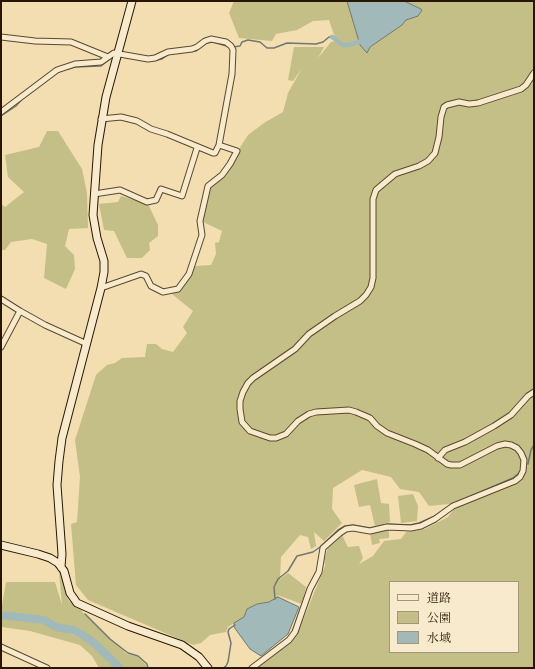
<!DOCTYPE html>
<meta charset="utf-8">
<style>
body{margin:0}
#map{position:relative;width:535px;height:669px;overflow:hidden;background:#f3deb2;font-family:Vollkorn,"Noto Serif JP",serif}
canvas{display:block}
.frame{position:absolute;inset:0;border:2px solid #281600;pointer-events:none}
.legend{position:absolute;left:389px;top:581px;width:130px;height:72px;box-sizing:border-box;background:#f7eacd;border:1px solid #a4957b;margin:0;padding:5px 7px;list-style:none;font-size:12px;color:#281600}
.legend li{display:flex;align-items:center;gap:8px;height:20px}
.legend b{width:20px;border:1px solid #a4957b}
</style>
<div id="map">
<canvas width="535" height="669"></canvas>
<div class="frame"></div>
<ul class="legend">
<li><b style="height:5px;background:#f7eacd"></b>道路</li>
<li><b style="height:11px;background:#c3bf87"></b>公園</li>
<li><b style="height:11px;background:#a1b9b8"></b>水域</li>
</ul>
</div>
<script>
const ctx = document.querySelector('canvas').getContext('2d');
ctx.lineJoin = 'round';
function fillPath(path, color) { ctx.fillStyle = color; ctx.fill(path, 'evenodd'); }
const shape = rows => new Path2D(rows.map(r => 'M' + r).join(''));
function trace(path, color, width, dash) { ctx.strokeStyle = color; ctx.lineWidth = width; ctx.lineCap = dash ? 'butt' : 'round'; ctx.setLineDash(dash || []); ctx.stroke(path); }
fillPath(shape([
 [234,1,347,1,360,45,370,47,402,25,406,20,418,16,421,9,404,1,534,1,534,668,487,668,485,667,484,668,257,668,290,643,297,635,325,566,324,559,328,548,342,535,348,547,359,546,363,558,359,564,373,556,384,541,401,539,406,532,425,529,448,517,454,509,449,504,429,506,419,492,400,489,391,477,362,470,333,488,332,509,342,523,324,541,314,532,316,546,311,549,308,537,300,535,281,557,280,579,288,573,306,587,302,604,277,595,278,597,269,602,257,604,247,609,244,617,228,627,226,632,210,635,201,643,193,645,88,600,76,585,71,524,77,522,80,477,75,440,96,375,107,365,115,363,122,358,145,357,147,344,156,344,162,349,173,352,187,333,183,327,193,311,172,294,182,289,195,266,211,265,216,254,215,243,219,242,222,231,201,221,210,187,225,176,236,159,239,149,248,135,264,123,283,112,288,93,302,68,293,81,288,80,294,47,324,47,318,58,331,42,336,41,329,20,313,21,297,30,276,34,272,41,239,38,229,13],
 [390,582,518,582,518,652,390,652],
 [47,131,58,131,82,169,87,193,88,228,69,229,65,246,74,255,75,269,66,289,44,278,47,244,32,239,11,242,5,250,1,250,1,204,5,207,24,192,8,177,5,155,39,147],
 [121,196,148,204,158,225,158,236,149,243,150,250,142,258,127,258,114,231,104,230,99,204,118,202],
 [377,479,381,503,389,504,390,522,375,526,370,505,359,507,354,485],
 [413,494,418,506,417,521,401,523,398,496],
 [389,530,389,538,379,539,380,543,372,545,370,533],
 [59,572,62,578,65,592,69,601,81,609,83,613,127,654,138,657,146,665,147,668,124,668,81,630,64,627,48,619,1,611,6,582,55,582,62,605],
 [1,617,28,619,48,623,54,629,72,634,85,640,117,668,99,668,92,656,80,645,30,631,1,627]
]), '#c3bf87');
const water = shape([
 [347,1,404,1,421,9,422,10,418,16,406,20,402,25,370,47,367,53,360,45,347,1],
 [278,597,299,607,288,634,261,656,250,649,234,627,234,623,244,617,247,609,257,604,269,602,278,597]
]);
fillPath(water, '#a1b9b8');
trace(water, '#71786e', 1);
trace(shape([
 [233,47,240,46,242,42,248,40,260,42,267,48,274,48,287,43,316,44,323,42,329,37,332,37],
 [193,51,196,51,206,43,213,42,230,47],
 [157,60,162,59,169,54],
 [68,69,75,67,101,66,108,60],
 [1,116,16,106,22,99],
 [528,464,531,450,534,445],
 [457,502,513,478,519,473],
 [275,599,274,587,278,579,288,571,297,556,313,552,320,547,338,530,345,526,353,525,370,528,388,524,410,525,419,523,433,517,452,504],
 [85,614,110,639,128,653,138,656,147,664,148,668],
 [223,668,226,666,228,662,231,643,228,632,229,629,235,625]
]), '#71786e', 1.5);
trace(shape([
 [332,37,343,45,349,45,365,40]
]), '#a1b9b8', 4.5);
trace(shape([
 [1,615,44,620,56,627,73,630,83,635,94,643,120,668]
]), '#a1b9b8', 8);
const street = shape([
 [1,37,35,41,71,42,108,57],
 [1,112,57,70,75,64,101,62,114,53,148,59,155,58,168,52,192,49,197,47,205,41,211,39,226,42,231,46,233,50,232,74,219,145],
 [101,119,121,117,137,121,151,129,167,134,213,153,215,153,219,145,237,151,230,164,222,175,208,186,200,221,202,235,189,274,178,289,163,292,151,286,146,276,141,274,101,288],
 [94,194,120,190,147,202,156,200,161,189,182,196,197,148],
 [1,299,20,311,45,325,87,344],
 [1,347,20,311],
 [438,458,445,450,465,442,494,426,511,415,528,396,534,392],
 [1,647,47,668],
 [252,668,289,640,295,632,310,589,319,572,323,548,340,533,346,529,353,528,370,531,387,527,411,528,421,526,435,519,453,506,515,481,520,477,523,471,524,460,521,453,517,448,511,445,505,444,497,446,460,465,451,465,447,464,428,450,415,444,387,433,377,426,370,418,356,412,349,410,316,412,309,414,298,421,286,434,276,438,270,438,250,431,242,422,240,409,240,401,243,392,248,383,253,378,295,349,309,334,335,316,360,301,366,295,371,287,373,278,373,199,376,190,395,174,419,166,428,161,435,153,439,137,441,117,444,107,447,105,459,102,469,104,478,103,521,89,526,85,534,73]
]);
const secondary = shape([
 [1,545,38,554,50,558,58,563,64,571,70,593,77,603,128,626,182,645,199,657,208,668],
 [61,567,62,554,57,485,59,461,62,438,101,288,104,272,104,261,97,238,93,215,98,145,106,97,132,1]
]);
trace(street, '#5b482c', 7);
trace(secondary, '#281600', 9);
trace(street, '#f7eacd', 5);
trace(secondary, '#f7eacd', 7);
</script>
